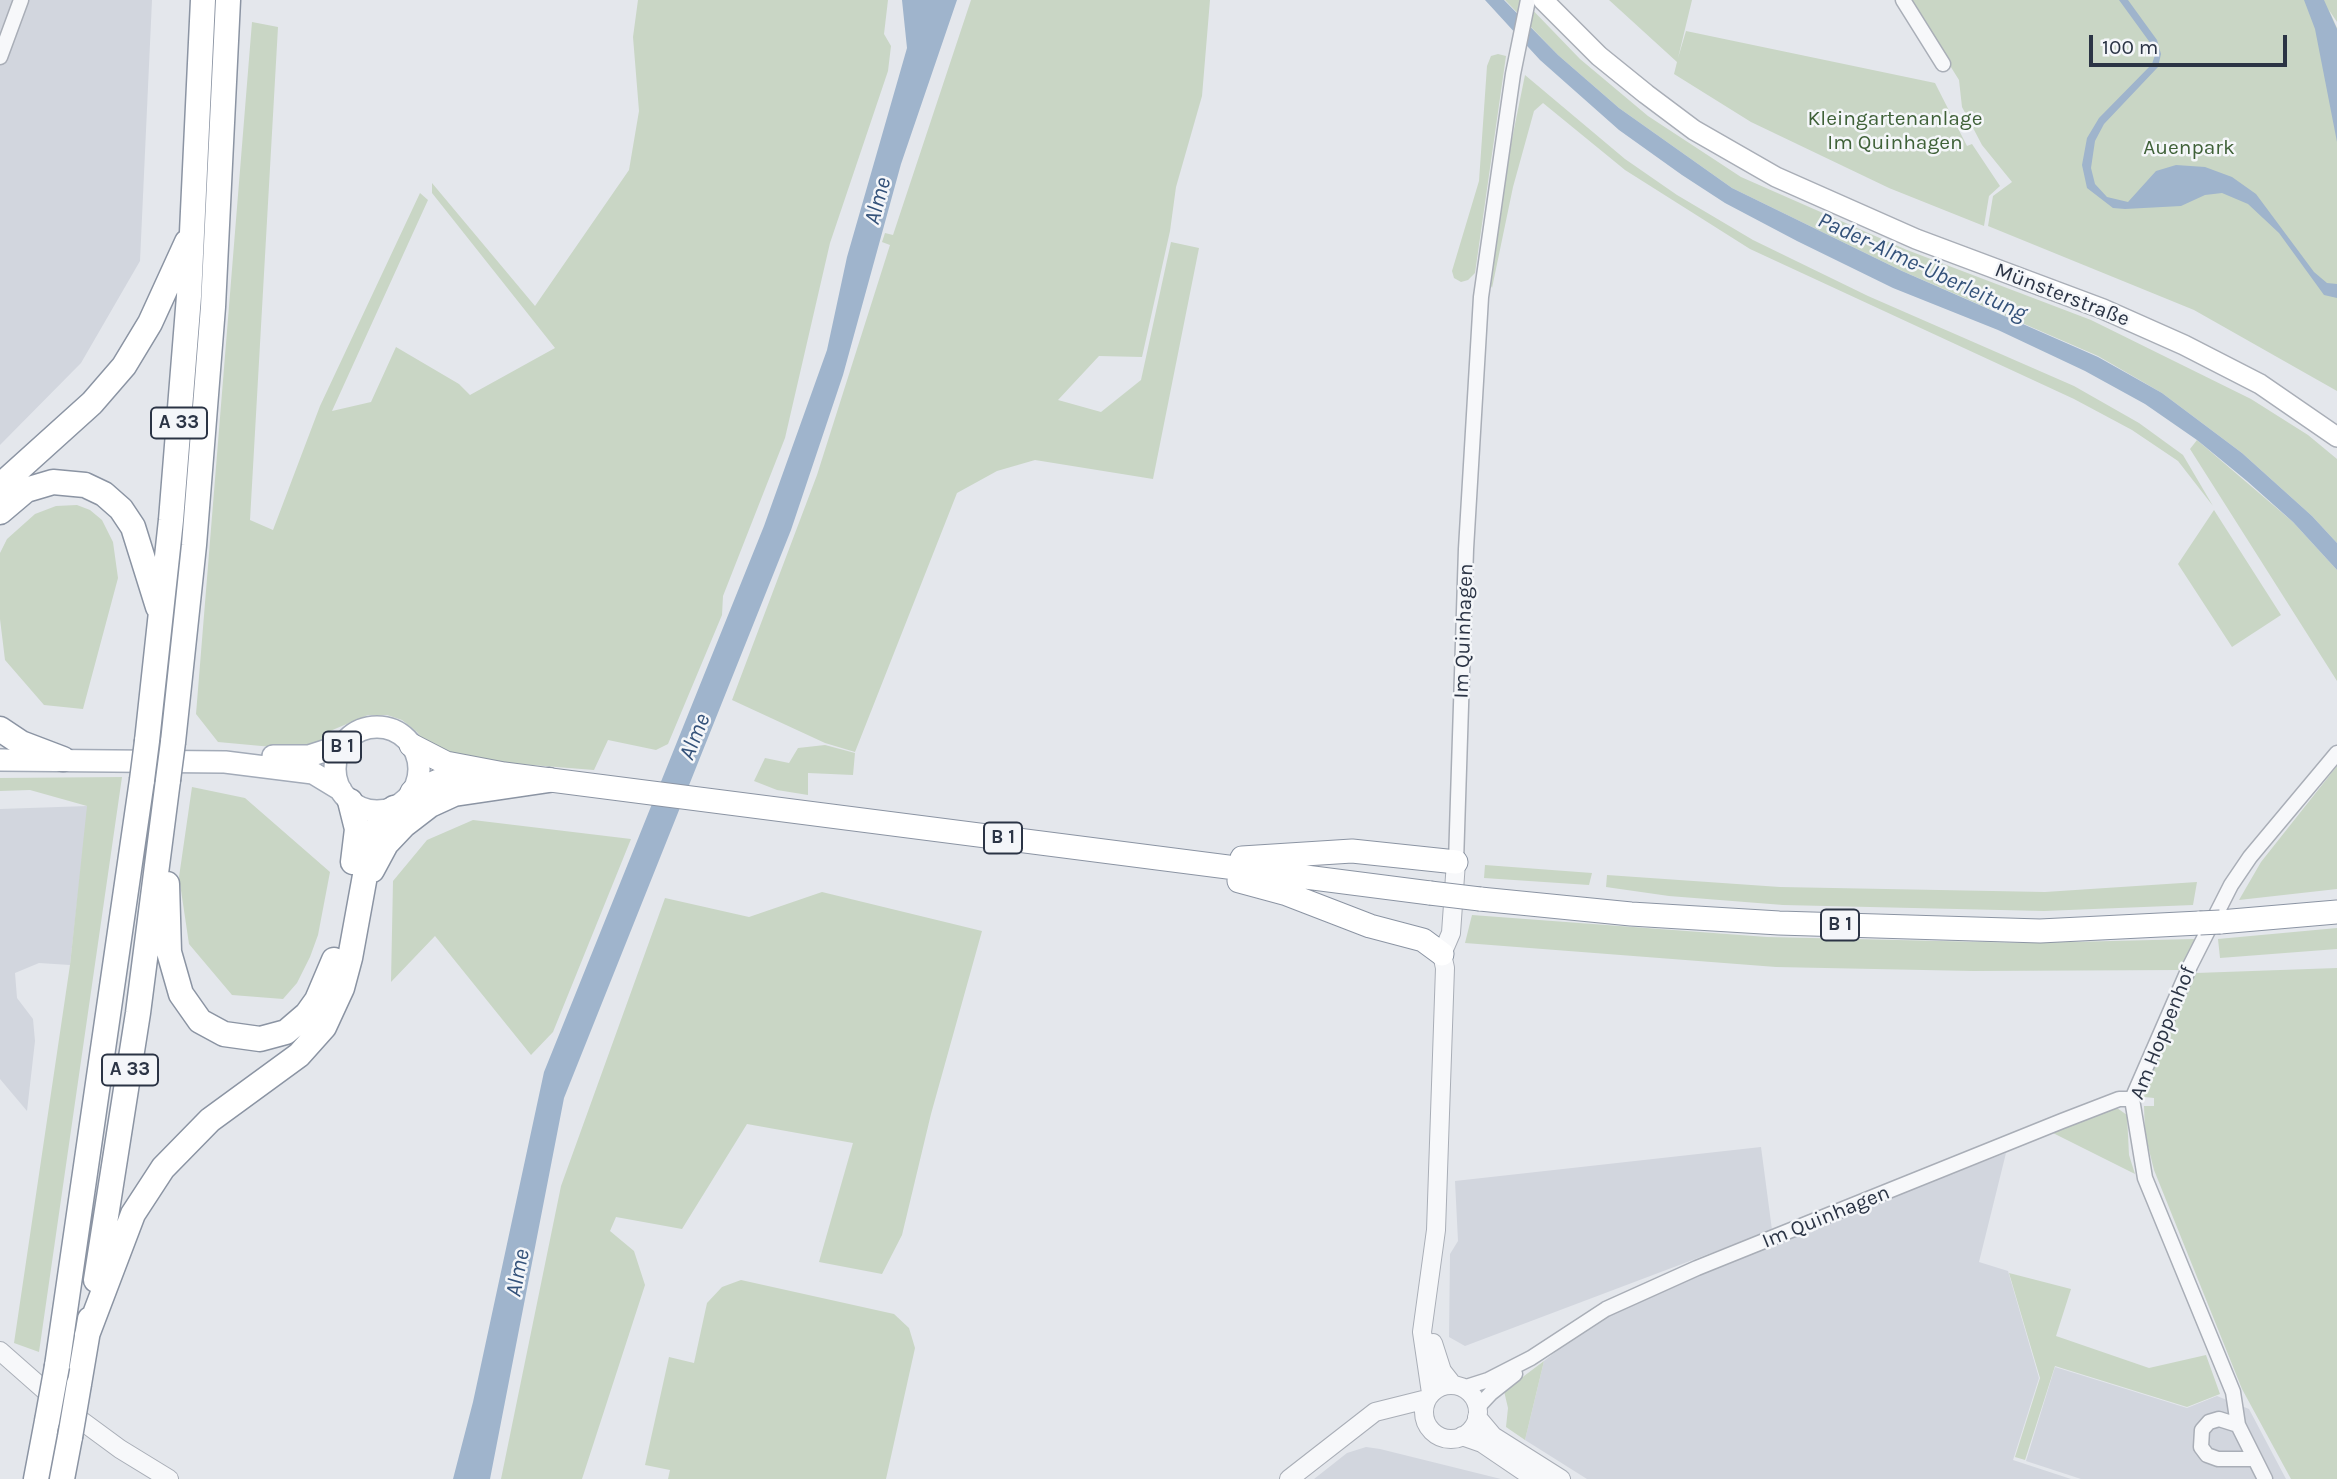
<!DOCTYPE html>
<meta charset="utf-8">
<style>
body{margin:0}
#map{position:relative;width:2337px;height:1479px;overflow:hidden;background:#e4e7ec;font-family:Karla,sans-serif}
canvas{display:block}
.scale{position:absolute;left:2089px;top:35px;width:198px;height:32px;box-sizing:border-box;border:4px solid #2b3445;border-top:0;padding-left:9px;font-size:21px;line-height:24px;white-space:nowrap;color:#2b3445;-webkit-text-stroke:5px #f4f6f9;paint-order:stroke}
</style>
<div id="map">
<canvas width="2337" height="1479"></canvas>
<div class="scale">100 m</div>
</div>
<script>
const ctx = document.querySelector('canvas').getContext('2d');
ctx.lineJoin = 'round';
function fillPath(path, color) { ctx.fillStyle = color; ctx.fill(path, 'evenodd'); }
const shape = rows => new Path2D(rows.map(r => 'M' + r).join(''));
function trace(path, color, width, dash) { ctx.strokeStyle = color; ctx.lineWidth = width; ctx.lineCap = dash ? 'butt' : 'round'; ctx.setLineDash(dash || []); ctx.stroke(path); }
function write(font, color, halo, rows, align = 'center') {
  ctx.font = font + ' Karla,sans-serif'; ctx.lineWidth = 5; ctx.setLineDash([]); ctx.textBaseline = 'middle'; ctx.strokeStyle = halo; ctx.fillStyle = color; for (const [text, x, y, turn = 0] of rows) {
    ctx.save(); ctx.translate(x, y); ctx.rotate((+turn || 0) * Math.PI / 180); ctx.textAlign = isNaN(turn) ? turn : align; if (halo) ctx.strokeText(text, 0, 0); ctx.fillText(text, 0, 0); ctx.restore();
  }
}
fillPath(shape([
 [0,0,152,0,140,261,81,363,0,445],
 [88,806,70,965,39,963,15,973,17,998,33,1019,35,1041,27,1111,0,1079,0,809],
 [1761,1147,1772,1230,1465,1346,1449,1337,1450,1254,1458,1241,1455,1181],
 [2006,1153,1979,1262,2008,1271,2039,1378,2013,1460,2071,1479,1587,1479,1525,1440,1544,1361,1583,1330,1615,1310,1683,1278],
 [2055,1367,2187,1408,2217,1396,2249,1409,2286,1479,2081,1479,2026,1461],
 [1366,1447,1380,1449,1501,1479,1314,1479,1347,1453]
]), '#d2d6de');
fillPath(shape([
 [638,0,888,0,884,34,891,46,888,71,830,243,785,438,723,596,722,615,668,744,656,750,608,740,594,770,469,760,429,748,417,732,402,720,387,715,368,715,323,734,323,743,294,749,218,742,196,714,252,22,278,27,250,520,273,530,320,406,420,193,428,200,332,411,371,402,396,347,459,384,470,395,555,348,432,193,432,183,535,306,629,170,639,111,633,37],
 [971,0,1210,0,1202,96,1176,187,1170,231,1142,357,1099,356,1058,400,1101,412,1141,380,1171,242,1199,248,1153,479,1035,460,997,471,957,493,855,752,825,743,732,700,817,475,890,245,882,242,885,233,893,235],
 [1505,0,1523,0,1580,59,1648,116,1741,177,1907,250,2091,320,2251,399,2308,435,2337,459,2337,543,2312,516,2242,453,2162,393,2098,356,1902,271,1732,188,1619,108,1558,55],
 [1609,0,1692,0,1678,58,1686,31,1935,83,1967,146,1972,144,2000,186,1989,196,1984,226,1889,188,1751,122,1674,74,1677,62],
 [1909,0,2337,0,2337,22,2329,10,2337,28,2337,391,2194,310,1988,226,1993,196,2012,182,1982,145,1962,107,1959,80],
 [1498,54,1506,56,1475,273,1468,280,1461,282,1454,278,1452,271,1479,181,1487,66,1491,56],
 [1525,75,1625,159,1677,195,1753,240,1868,296,2074,386,2139,423,2183,455,2213,506,2178,461,2132,430,2074,399,1750,249,1625,170,1543,103,1534,111,1513,187,1492,288,1489,282,1501,193],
 [2197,440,2293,522,2337,570,2337,681,2190,449],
 [77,505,90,510,102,520,113,542,118,578,83,709,44,705,5,660,0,619,0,553,7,539,35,514,56,506],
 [2214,510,2281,615,2232,647,2178,564],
 [825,745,855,753,853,775,808,773,808,795,777,790,754,781,765,758,789,763,798,748],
 [2337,766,2337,889,2239,900,2261,862],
 [122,777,39,1352,14,1343,70,965,87,806,30,790,0,791,0,778],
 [192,787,245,798,330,872,318,935,310,957,297,983,283,999,232,995,189,944,179,877],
 [473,820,631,839,553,1032,531,1055,435,936,391,982,393,881,427,840],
 [1485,865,1592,873,1589,885,1484,878],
 [1607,875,1780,887,2045,892,2197,882,2193,905,2044,911,1783,905,1669,896,1606,887],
 [822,892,982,931,931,1114,902,1235,882,1274,819,1262,853,1143,747,1124,682,1229,616,1217,610,1231,634,1251,645,1285,582,1479,501,1479,561,1186,665,898,749,917],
 [1472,915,1767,937,2028,943,2195,939,2182,970,1973,971,1776,967,1465,943],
 [2337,928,2337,949,2220,958,2218,939],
 [2337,968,2337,1479,2291,1479,2242,1389,2154,1170,2145,1134,2144,1106,2154,1106,2154,1098,2144,1097,2147,1081,2196,973],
 [2117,1108,2127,1115,2129,1155,2135,1174,2053,1133],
 [2009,1273,2071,1289,2056,1336,2149,1368,2206,1355,2220,1394,2187,1407,2055,1366,2025,1460,2015,1457,2040,1378],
 [741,1280,894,1314,909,1328,915,1348,886,1479,668,1479,670,1470,645,1465,669,1357,694,1363,707,1303,722,1287],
 [1544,1361,1525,1440,1506,1427,1508,1408,1504,1391]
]), '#c9d6c5');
fillPath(shape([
 [902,0,957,0,901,164,843,375,791,530,564,1098,490,1479,453,1479,473,1402,544,1072,764,526,827,350,847,257,907,48],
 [1485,0,1504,0,1558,55,1619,108,1732,188,1902,271,2098,357,2162,393,2242,453,2312,516,2337,543,2337,570,2293,522,2247,481,2197,440,2145,404,2085,371,1998,330,1893,288,1797,241,1725,203,1682,175,1619,130,1540,60],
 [2119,0,2128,0,2157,40,2161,54,2158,67,2104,124,2095,141,2091,168,2095,184,2107,197,2128,202,2156,171,2176,165,2205,167,2232,177,2256,194,2314,272,2327,283,2337,284,2337,298,2324,295,2279,233,2248,204,2222,193,2205,195,2181,206,2125,209,2113,208,2087,188,2082,165,2087,138,2099,118,2152,64,2155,55,2151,44],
 [2304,0,2324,0,2337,29,2337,142,2315,29]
]), '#9fb4cc');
const minor = shape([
 [1903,0,1943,64],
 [0,57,21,0],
 [1456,862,1466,549,1481,297,1513,74,1528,0],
 [1463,1388,1488,1380,1531,1358,1606,1309,1697,1268,2062,1121,2119,1099,2132,1099],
 [1477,1408,1491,1393,1515,1374],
 [2238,1425,2233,1392,2145,1178,2132,1099,2190,966,2231,885,2250,857,2337,753],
 [2254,1459,2218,1459,2207,1455,2201,1447,2202,1430,2209,1422,2219,1419,2238,1425,2265,1479]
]);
const tertiary = shape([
 [1433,1343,1442,1371,1453,1385],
 [0,1351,67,1410,120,1449,169,1479],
 '1424 1412a27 27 0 1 1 54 0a27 27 0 1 1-54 0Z',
 [1431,1393,1422,1332,1436,1230,1445,968,1442,954,1451,933,1456,862],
 [1477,1417,1493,1436,1561,1479],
 [1462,1436,1482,1443,1535,1479],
 [1289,1479,1375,1412,1427,1399]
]);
const secondary = shape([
 [1543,0,1599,56,1646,94,1694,130,1776,177,1916,239,2103,309,2184,345,2260,384,2337,437]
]);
const primary = shape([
 '335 769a42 42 0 1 1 84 0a42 42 0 1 1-84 0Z',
 [273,756,309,756,343,745],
 [0,760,225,762,313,773,341,790]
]);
const trunk = shape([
 [411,745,446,763,504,774,1430,893],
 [412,792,445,778,473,775],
 [1242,858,1352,851,1456,862],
 [1239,881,1287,894,1370,926,1423,940,1442,954],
 [1480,899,1631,914,1779,923,2040,931,2200,923],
 [2220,922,2337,912]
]);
const motorway = shape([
 [0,486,92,403,124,366,150,323,187,242],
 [0,512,26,490,53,482,85,485,104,494,121,509,133,527,158,607],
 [0,729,21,743,63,759],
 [147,741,171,520,189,296,203,0],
 [173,742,194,545,213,307,228,0],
 [350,801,357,829,353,862],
 [372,870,386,844,404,825,430,805,454,794,549,780],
 [167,884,169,952,181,994,200,1021,224,1034,260,1039,286,1032,307,1014,317,1000,334,960],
 [96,1280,138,1013,168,780],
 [87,1335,133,1214,163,1168,210,1120,299,1055,324,1027,342,988,350,958,372,837,381,821,394,808],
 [57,1366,142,780],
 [79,1384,90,1319],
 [36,1479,47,1421],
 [62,1479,70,1437]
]);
trace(minor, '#a9aeb7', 17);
trace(tertiary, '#a9aeb7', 20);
trace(secondary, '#a9aeb7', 22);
trace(primary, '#a3abb8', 24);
trace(trunk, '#8b94a3', 25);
trace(motorway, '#8b94a3', 27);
trace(minor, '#f7f8fa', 14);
trace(tertiary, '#f7f8fa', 18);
trace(secondary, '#fff', 19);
trace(primary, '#fff', 21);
trace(trunk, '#fff', 23);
trace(motorway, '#fff', 24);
const trunkBridge = shape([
 [1430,893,1480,899],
 [2200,923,2220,922]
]);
const motorwayBridge = shape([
 [142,780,147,741],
 [168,780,173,742],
 [47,1421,57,1366],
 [70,1437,79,1384]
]);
trace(trunkBridge, '#8b94a3', 25, []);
trace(motorwayBridge, '#8b94a3', 27, []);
trace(trunkBridge, '#fff', 23);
trace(motorwayBridge, '#fff', 24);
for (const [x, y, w] of [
 [179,423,56],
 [342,747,38],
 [1003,838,38],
 [1840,925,38],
 [130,1070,56]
]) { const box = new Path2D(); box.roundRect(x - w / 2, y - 15.5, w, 31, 5); ctx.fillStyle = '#f4f6f9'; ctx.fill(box); trace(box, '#2b3445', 2); }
write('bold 19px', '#2b3445', null, [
 ["A 33",179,423],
 ["B 1",342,747],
 ["B 1",1003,838],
 ["B 1",1840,925],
 ["A 33",130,1070]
]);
write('21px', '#3f6138', '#f4f6f9', [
 ["Kleingartenanlage",1895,119],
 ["Im Quinhagen",1895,143],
 ["Auenpark",2189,148]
]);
write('21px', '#2b3445', '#f4f6f9', [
 ["Münsterstraße",2062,295,21],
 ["Im Quinhagen",1464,631,-88],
 ["Am Hoppenhof",2163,1033,-68],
 ["Im Quinhagen",1826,1217,-22]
]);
write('italic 23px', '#34527a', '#f4f6f9', [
 ["Alme",878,201,-75],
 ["Pader-Alme-Überleitung",1922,267,25],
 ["Alme",695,737,-68],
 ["Alme",518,1273,-79]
]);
</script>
